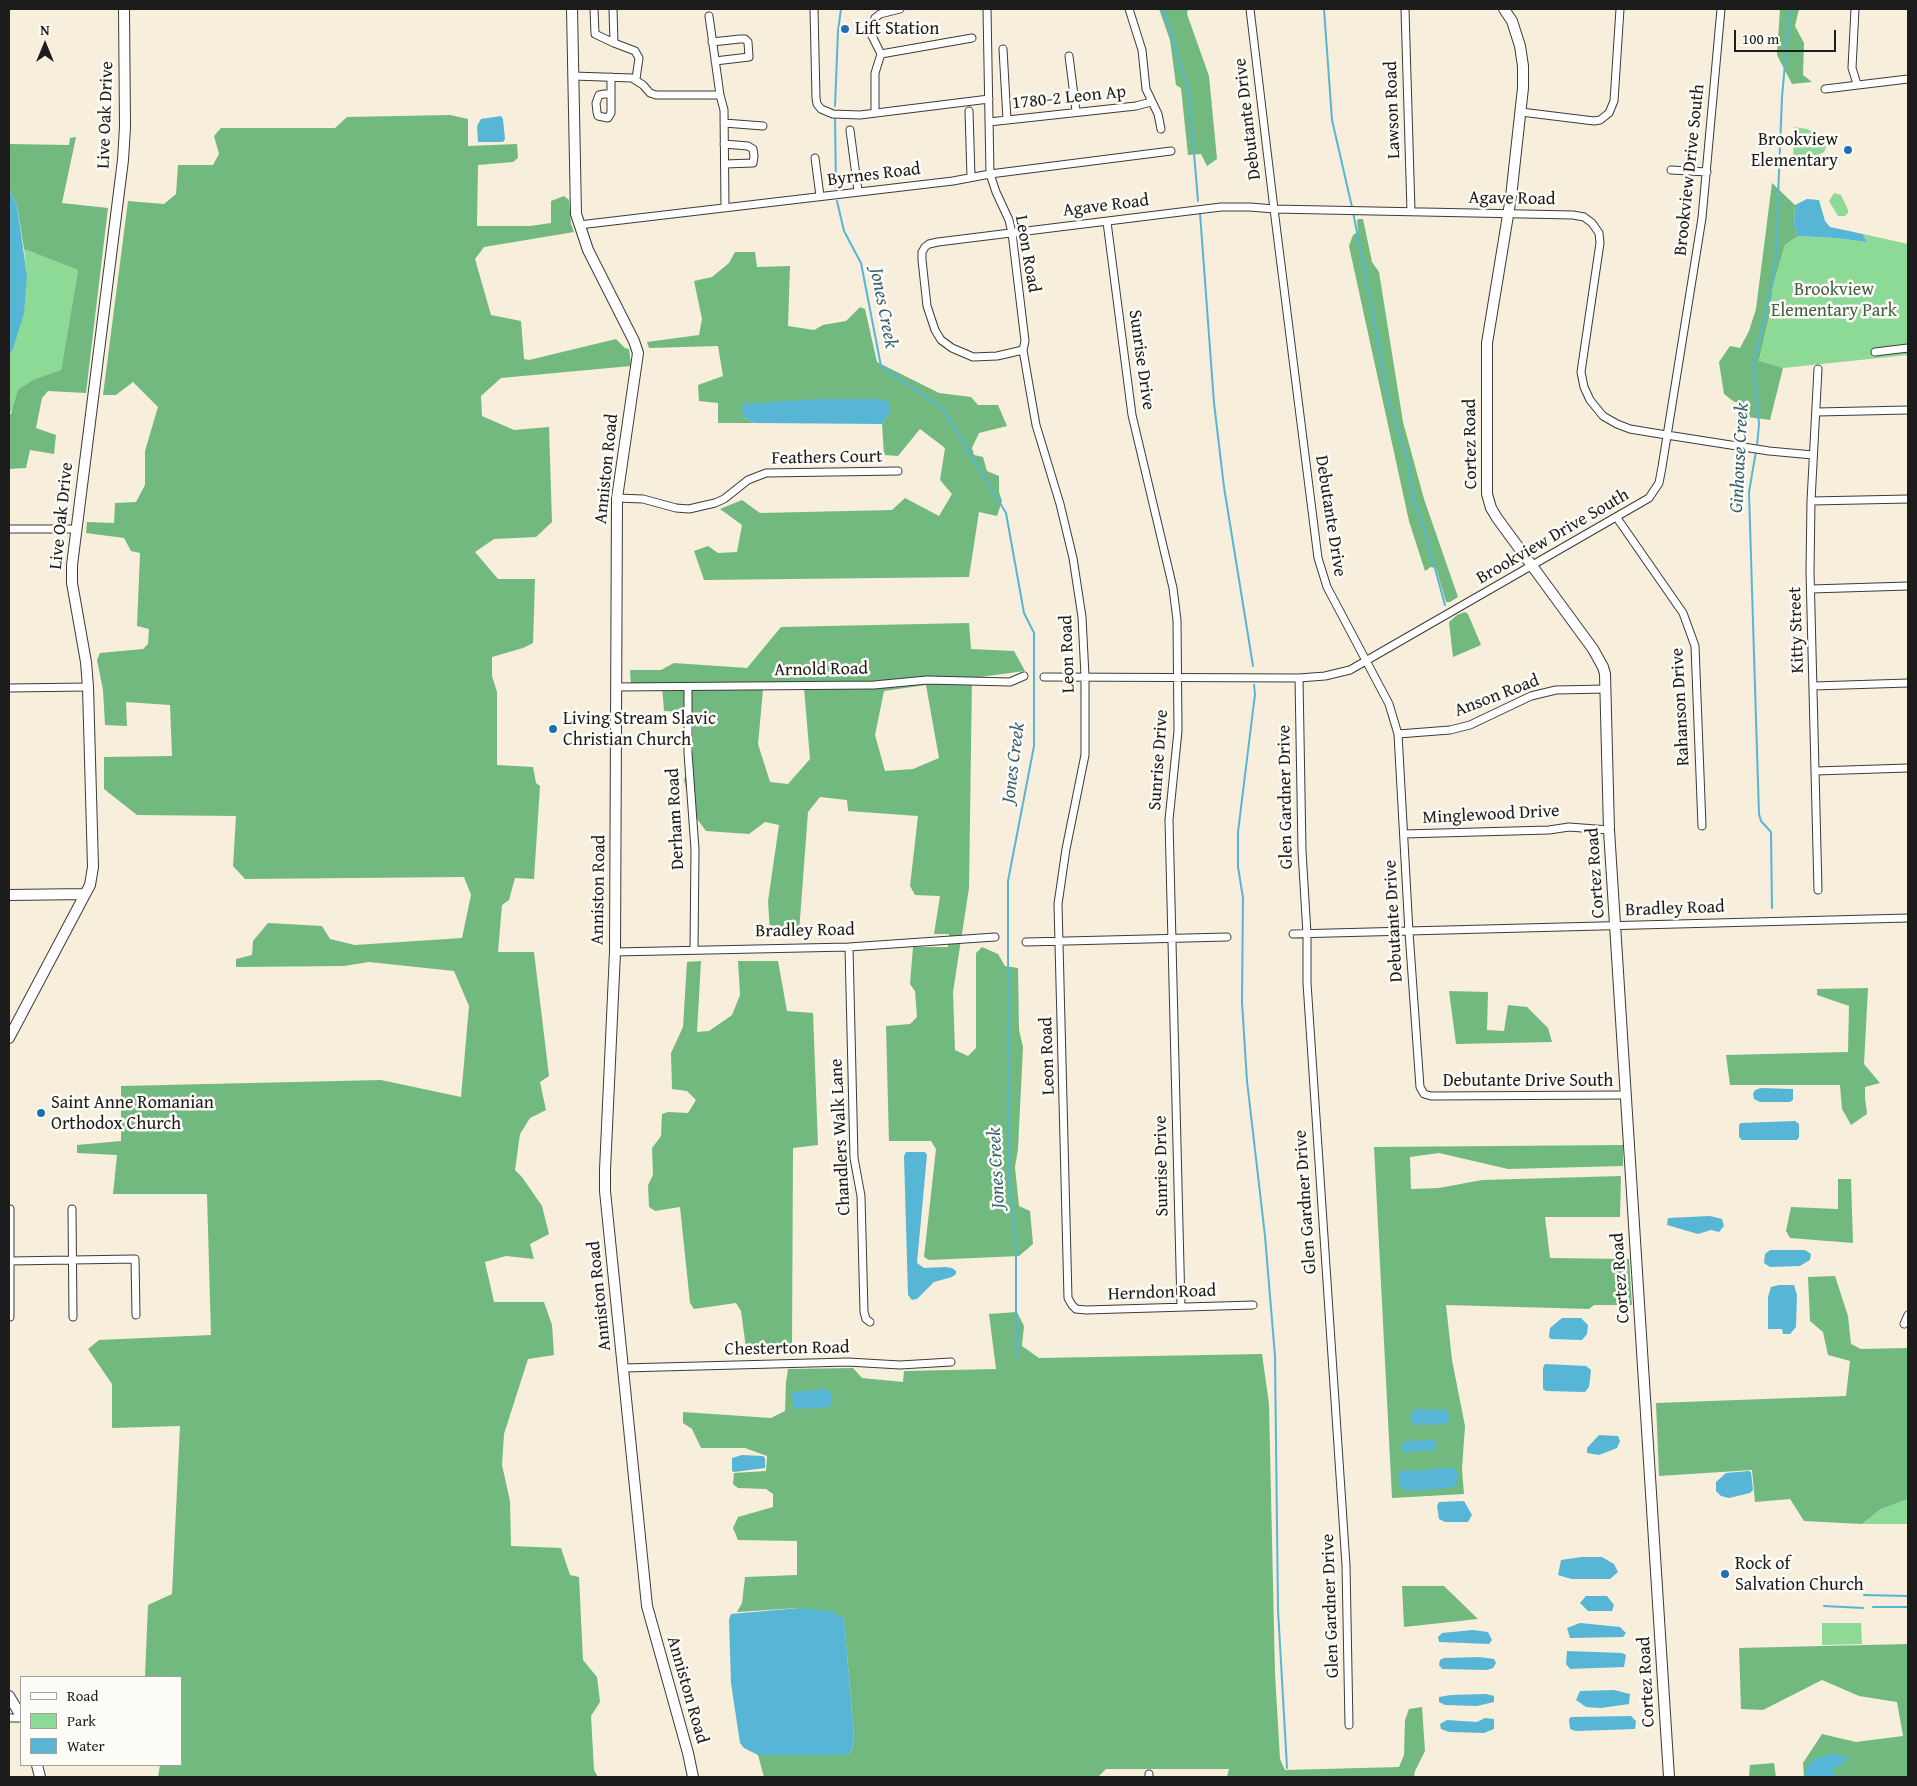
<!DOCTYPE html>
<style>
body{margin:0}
#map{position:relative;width:1917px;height:1786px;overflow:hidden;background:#f7eedc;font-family:"Gentium Book Plus",serif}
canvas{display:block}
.frame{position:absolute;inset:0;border:10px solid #1c1c1c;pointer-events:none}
.legend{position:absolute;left:20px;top:1676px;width:162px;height:90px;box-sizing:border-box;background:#fdfcf7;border:1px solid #a3a29f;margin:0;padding:6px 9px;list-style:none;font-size:15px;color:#1c1c1c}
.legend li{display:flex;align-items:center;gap:10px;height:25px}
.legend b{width:25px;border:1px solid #a3a29f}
.north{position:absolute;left:20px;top:20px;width:50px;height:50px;-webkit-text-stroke:4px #fdfcf7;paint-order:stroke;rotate:0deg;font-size:14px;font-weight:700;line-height:20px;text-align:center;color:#1c1c1c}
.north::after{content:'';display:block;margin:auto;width:18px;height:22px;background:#1c1c1c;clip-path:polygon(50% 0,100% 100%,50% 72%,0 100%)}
.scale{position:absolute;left:1734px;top:30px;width:102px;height:22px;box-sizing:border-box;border:2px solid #1c1c1c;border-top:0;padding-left:6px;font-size:15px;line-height:18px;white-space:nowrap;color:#1c1c1c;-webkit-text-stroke:4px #fdfcf7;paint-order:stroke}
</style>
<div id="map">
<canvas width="1917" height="1786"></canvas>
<div class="frame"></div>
<ul class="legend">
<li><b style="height:6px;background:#fff"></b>Road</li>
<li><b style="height:14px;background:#8dd996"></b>Park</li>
<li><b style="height:14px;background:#57b6d6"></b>Water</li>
</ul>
<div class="north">N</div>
<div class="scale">100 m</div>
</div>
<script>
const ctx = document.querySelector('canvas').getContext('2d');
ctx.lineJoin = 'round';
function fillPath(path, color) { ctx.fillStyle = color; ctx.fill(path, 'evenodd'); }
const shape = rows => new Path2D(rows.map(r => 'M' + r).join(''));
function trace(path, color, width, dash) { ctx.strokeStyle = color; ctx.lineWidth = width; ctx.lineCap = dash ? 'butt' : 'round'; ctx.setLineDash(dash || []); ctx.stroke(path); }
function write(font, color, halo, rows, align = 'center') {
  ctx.font = font + ' "Gentium Book Plus",serif'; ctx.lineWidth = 5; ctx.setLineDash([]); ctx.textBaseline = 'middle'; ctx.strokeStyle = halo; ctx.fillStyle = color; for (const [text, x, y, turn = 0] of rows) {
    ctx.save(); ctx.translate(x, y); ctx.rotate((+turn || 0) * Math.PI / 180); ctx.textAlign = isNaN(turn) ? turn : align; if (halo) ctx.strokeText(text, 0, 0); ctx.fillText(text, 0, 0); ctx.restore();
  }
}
fillPath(shape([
 [1794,127,1807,129,1824,138,1826,147,1824,152,1818,155,1793,161],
 [1834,193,1841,195,1848,210,1848,213,1845,216,1838,216,1829,201],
 [1863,234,1908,244,1908,355,1783,368,1759,362,1770,313,1773,285,1785,245,1798,236,1835,238,1867,242],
 [24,249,78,270,61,370,35,379,9,414,9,355,13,349,27,276],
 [1908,1499,1908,1524,1862,1524,1881,1509],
 [1822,1623,1861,1623,1862,1644,1822,1645]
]), '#8dd996');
fillPath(shape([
 [1159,9,1188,9,1187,14,1209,76,1217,159,1207,166,1201,154,1188,155,1181,88,1176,85,1170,40],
 [1780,9,1799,9,1795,26,1804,43,1803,75,1812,82,1792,84,1777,55],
 [450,115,468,119,468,146,517,144,518,158,513,162,478,165,477,226,530,226,551,223,551,201,564,196,569,200,571,224,574,232,484,247,475,259,491,315,521,321,524,359,529,360,616,339,625,348,629,349,631,366,501,378,481,396,482,416,514,430,549,427,552,522,536,537,494,539,475,552,498,579,535,579,533,643,523,648,492,657,492,676,497,692,497,765,533,767,536,783,540,786,534,879,515,878,509,900,502,905,498,952,534,952,549,1076,540,1082,546,1110,530,1118,520,1134,515,1170,522,1177,542,1206,549,1234,530,1244,534,1259,506,1256,485,1262,494,1302,544,1302,552,1325,554,1355,528,1359,504,1434,502,1465,510,1501,511,1546,561,1548,570,1575,579,1577,583,1660,597,1677,600,1702,591,1716,594,1770,598,1777,158,1777,160,1765,181,1765,181,1677,145,1677,148,1605,172,1594,180,1426,112,1428,112,1384,88,1349,99,1340,211,1335,207,1194,113,1194,117,1155,77,1153,77,1145,121,1141,121,1086,381,1080,461,1097,469,1006,454,971,369,962,344,966,236,967,236,959,252,955,253,941,268,923,322,926,330,939,355,945,462,938,471,895,464,877,245,879,233,866,236,816,137,815,104,789,104,757,172,756,170,705,126,702,127,726,105,725,103,690,97,660,100,653,143,649,148,644,149,629,137,626,140,553,131,551,124,538,86,533,87,522,114,523,115,503,136,502,145,485,145,451,158,407,133,382,116,395,103,395,128,201,164,204,176,194,178,165,213,165,219,154,214,136,221,128,335,128,347,117],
 [76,137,62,203,108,208,86,393,48,391,42,398,36,428,56,435,54,454,30,450,26,468,9,469,9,414,11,414,18,390,35,379,61,370,78,270,24,249,17,205,9,189,9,144,69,145,70,138],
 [1772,183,1795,205,1794,226,1798,236,1785,245,1773,285,1770,313,1759,361,1783,368,1770,420,1748,417,1742,405,1733,401,1724,394,1719,362,1730,346,1740,348,1749,331,1756,309],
 [1359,219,1363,219,1372,262,1379,272,1403,422,1424,499,1458,597,1450,602,1446,602,1436,568,1431,567,1425,571,1409,521,1349,246,1353,235,1358,232,1357,220],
 [735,252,755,252,757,267,790,266,788,326,814,330,823,325,846,321,860,307,865,309,877,362,939,393,971,397,978,405,998,405,1007,426,979,433,972,448,974,455,983,457,987,471,999,476,999,492,1002,501,997,516,979,512,969,577,704,580,694,551,708,546,718,553,737,552,742,525,720,509,742,500,760,513,892,510,905,498,939,516,952,494,940,480,945,448,920,429,898,456,884,455,882,424,889,414,743,417,755,423,718,423,718,403,699,401,698,385,723,376,718,346,649,348,647,342,699,335,702,319,694,281,712,277,729,263],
 [1465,612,1468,614,1481,645,1453,657,1449,622,1457,615],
 [969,623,971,649,1014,651,1025,671,972,678,969,888,953,992,955,1050,968,1056,976,1048,976,953,982,947,998,954,1005,966,1018,968,1019,1030,1023,1047,1018,1149,1015,1167,1019,1206,1030,1211,1033,1244,1019,1256,929,1260,924,1257,936,1149,931,1141,889,1141,886,1026,910,1024,917,1017,915,991,910,984,913,947,948,947,949,934,934,934,940,896,915,895,910,886,918,816,848,811,847,800,820,797,808,812,799,932,770,932,768,901,779,825,765,822,749,834,706,831,692,812,684,780,693,751,693,725,679,712,664,711,662,686,631,687,630,670,661,670,674,663,747,668,781,627],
 [926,685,939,758,913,769,885,771,875,735,884,691],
 [804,688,810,759,788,784,770,782,758,744,763,690],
 [701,961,697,1032,709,1031,732,1015,740,995,738,961,778,961,787,1011,813,1013,818,1145,793,1148,792,1344,786,1354,747,1355,741,1311,736,1303,694,1309,690,1303,680,1207,655,1211,649,1207,648,1185,653,1175,652,1148,661,1136,662,1114,668,1112,688,1113,696,1100,687,1091,672,1089,671,1053,683,1027,687,962],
 [1868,988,1864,1064,1880,1083,1865,1087,1865,1098,1867,1114,1851,1125,1842,1109,1840,1085,1730,1085,1726,1055,1848,1052,1849,1006,1817,995,1817,989],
 [1449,991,1488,992,1487,1030,1504,1031,1508,1005,1527,1007,1548,1028,1552,1042,1456,1044],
 [1623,1145,1623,1166,1508,1169,1439,1153,1410,1157,1411,1189,1439,1188,1482,1180,1621,1176,1620,1217,1545,1217,1550,1258,1629,1259,1632,1305,1594,1305,1589,1309,1446,1305,1452,1360,1465,1426,1462,1469,1464,1494,1392,1498,1374,1147],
 [1838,1179,1851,1179,1853,1243,1790,1238,1786,1231,1791,1207,1838,1209],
 [1835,1276,1848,1316,1851,1344,1861,1349,1908,1348,1908,1499,1881,1509,1862,1524,1804,1521,1790,1499,1755,1502,1752,1470,1659,1476,1656,1403,1846,1396,1850,1361,1828,1355,1823,1332,1810,1321,1808,1277],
 [1017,1312,1024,1326,1022,1346,1039,1358,1262,1354,1269,1404,1275,1674,1280,1759,1285,1770,1399,1767,1404,1755,1405,1720,1409,1709,1422,1707,1425,1751,1415,1771,1414,1777,1227,1777,1229,1769,1106,1769,1098,1777,764,1777,758,1755,847,1755,852,1750,854,1736,844,1619,799,1608,737,1612,742,1603,745,1577,797,1575,797,1541,738,1540,733,1528,738,1517,773,1507,773,1494,766,1489,738,1488,733,1484,734,1473,766,1471,767,1456,745,1448,701,1448,692,1429,683,1423,683,1412,771,1418,785,1411,786,1382,788,1369,853,1368,862,1378,903,1382,904,1371,996,1369,989,1314],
 [1402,1586,1444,1586,1478,1619,1404,1627],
 [1908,1644,1908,1777,1804,1777,1803,1763,1822,1734,1856,1742,1903,1736,1897,1702,1859,1696,1822,1680,1763,1710,1741,1709,1739,1648],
 [1774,1763,1776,1777,1749,1777,1750,1765]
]), '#72b97f');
fillPath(shape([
 [501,116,503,119,505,139,503,142,478,142,477,126,481,119],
 [9,189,17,205,27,276,24,313,13,349,9,355],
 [1807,199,1819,200,1825,221,1830,227,1863,234,1867,242,1835,238,1798,236,1794,226,1795,205],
 [819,399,883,399,890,404,889,414,882,424,755,423,743,417,742,406,744,404],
 [1761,1088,1793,1089,1793,1100,1790,1102,1760,1102,1754,1099,1753,1094,1755,1090],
 [1795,1121,1799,1124,1799,1137,1797,1140,1742,1140,1739,1137,1739,1125,1741,1123],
 [906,1152,925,1152,927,1155,917,1263,924,1268,946,1267,952,1268,956,1271,956,1274,952,1277,934,1282,917,1299,912,1300,908,1295,904,1156],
 [1710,1216,1722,1219,1724,1226,1719,1232,1711,1230,1698,1234,1667,1225,1668,1218],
 [1770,1250,1805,1250,1811,1254,1810,1260,1800,1266,1770,1267,1764,1263,1765,1254],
 [1779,1285,1794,1285,1797,1295,1796,1327,1790,1334,1783,1334,1782,1329,1768,1329,1768,1297,1771,1287],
 [1562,1318,1581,1318,1588,1325,1587,1334,1582,1340,1551,1339,1549,1337,1550,1328],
 [1545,1364,1586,1366,1591,1370,1589,1387,1585,1392,1546,1391,1543,1389,1543,1368],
 [827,1389,831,1393,831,1404,829,1407,795,1409,793,1407,792,1392],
 [1416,1409,1445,1410,1449,1414,1448,1424,1414,1425,1412,1422,1411,1413],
 [1599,1435,1618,1436,1620,1441,1617,1448,1599,1455,1587,1453,1587,1448],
 [1433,1440,1437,1443,1435,1449,1429,1451,1402,1452,1402,1444,1409,1441],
 [742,1455,763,1456,765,1458,765,1468,734,1472,732,1471,732,1458],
 [1438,1468,1454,1468,1458,1473,1457,1484,1451,1488,1406,1491,1400,1487,1398,1476,1401,1471,1429,1470],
 [1749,1471,1751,1472,1753,1490,1750,1493,1729,1498,1721,1496,1716,1491,1716,1482,1726,1473],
 [1464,1501,1472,1515,1468,1522,1445,1522,1439,1519,1437,1506,1439,1502],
 [1581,1557,1602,1557,1614,1564,1618,1572,1610,1579,1571,1579,1558,1575,1561,1560],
 [1586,1596,1607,1596,1614,1605,1612,1611,1588,1611,1580,1603],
 [799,1608,829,1611,844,1618,854,1736,852,1750,847,1755,758,1755,744,1748,740,1743,731,1683,729,1619,731,1614],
 [1580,1623,1620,1627,1626,1633,1623,1637,1570,1638,1567,1628],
 [1473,1630,1488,1632,1492,1640,1489,1644,1439,1642,1438,1637,1442,1633],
 [1567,1651,1622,1653,1626,1655,1624,1667,1570,1669,1566,1664],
 [1479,1657,1494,1659,1496,1663,1493,1668,1487,1670,1442,1669,1439,1665,1440,1660,1444,1658],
 [1614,1690,1630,1694,1629,1704,1601,1708,1586,1707,1576,1700,1580,1691],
 [1486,1694,1494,1696,1494,1702,1477,1706,1445,1705,1439,1702,1439,1697,1451,1695],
 [1631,1716,1636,1721,1635,1729,1576,1731,1570,1729,1569,1719,1571,1717],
 [1485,1718,1494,1719,1494,1729,1484,1733,1449,1732,1441,1729,1440,1724,1447,1720,1477,1722],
 [1834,1753,1848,1758,1842,1765,1831,1770,1837,1777,1806,1777,1805,1769,1815,1758]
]), '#57b6d6');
trace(shape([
 [1163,9,1189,93,1198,201],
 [1324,9,1332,120,1352,207],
 [835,106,838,31,841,9],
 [835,117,836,188],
 [837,201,844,231,861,263,881,366,943,409,1006,513,1024,613,1034,633,1034,746,1008,881,1008,1167,1016,1244,1016,1357],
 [1353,212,1373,313,1388,399,1409,465,1413,501,1422,521,1445,605],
 [1200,213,1214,403,1224,487,1253,666],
 [1757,446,1759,424,1754,373,1755,358,1775,273,1782,97,1790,9],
 [1756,451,1749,492,1756,719,1759,814,1761,821,1771,832,1772,908],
 [1254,685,1255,694,1238,832,1238,867,1243,898,1242,1002,1247,1081,1265,1236,1275,1356,1278,1610,1287,1768],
 [1864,1595,1908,1596],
 [1824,1606,1863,1608],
 [1873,1607,1908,1607]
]), '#57b6d6', 2);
const street = shape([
 [594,9,595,34,614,43,613,9],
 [814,9,816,98,817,104,821,109,833,114,860,115,989,99],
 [987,9,990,174,996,192,1009,220,1012,233,1025,341,1023,350,1029,385,1036,425,1060,504,1073,558,1082,617,1085,676,1085,755,1066,849,1058,904,1068,1298,1072,1305,1076,1309,1086,1310,1253,1305],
 [1129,9,1142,50,1146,89,1158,114,1161,129],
 [1250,9,1274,209,1318,558,1327,587,1389,704,1398,734,1409,932,1420,1087,1424,1094,1431,1096,1625,1095],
 [1405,9,1411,211],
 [1855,9,1852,68,1857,84],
 [709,16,720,95,724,110,725,208],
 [712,42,740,39,745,39,748,42,749,57,715,61],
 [614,43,635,51,639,58,636,79],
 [1003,49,1007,120],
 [881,54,872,36,872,29,875,18,880,14,900,9],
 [1069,56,1076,111],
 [573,76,632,78,643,85,650,93,656,95,720,95],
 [1825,89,1908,79],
 [604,94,611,94,611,113,608,118,598,116,597,112,596,103,599,95,604,94],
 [611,94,611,77],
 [969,111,971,177],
 [1521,112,1594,121,1600,120,1609,113,1614,101,1620,9],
 [875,113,875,73,881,54,972,38],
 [989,122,1136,106,1151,102],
 [724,123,763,126],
 [850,130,858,191],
 [724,144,748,146,753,149,754,156,753,163,725,164],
 [815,158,820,196],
 [1671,170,1707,172],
 [1107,222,1132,415,1173,588,1177,620,1178,731,1169,820,1181,1307],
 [579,225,953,181,990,174,1171,151],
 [1023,350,997,356,973,357,952,348,941,340,935,330,927,306,922,260,922,252,925,247,929,244,938,242,1221,207,1250,207,1274,209,1573,215,1584,217,1592,223,1599,233,1600,243,1581,372,1584,387,1590,400,1603,416,1617,424,1630,429,1654,433,1769,451,1813,455],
 [1875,352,1908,348],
 [1818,369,1811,501,1810,571,1818,890],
 [1817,412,1908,410],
 [617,498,643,499,676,508,689,509,715,503,724,499,748,480,766,473,898,471],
 [1811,501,1908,499],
 [1617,518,1683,613,1695,646,1702,826],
 [9,529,76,529],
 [1811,589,1908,586],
 [1044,677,1299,678,1325,676,1350,670,1649,498,1659,483,1662,467,1702,218,1721,9],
 [1299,678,1302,851,1307,934,1307,983,1346,1565,1349,1725],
 [1814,686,1908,683],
 [617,687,874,685,927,680,1010,682,1024,676],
 [688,687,688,753,695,849,694,950],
 [9,688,88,687],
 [1398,734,1450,730,1470,725,1531,696,1556,690,1606,689],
 [1816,771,1908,768],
 [1404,834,1549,830,1569,827,1609,830],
 [1293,934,1908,918],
 [1026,942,1227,937],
 [849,947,854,1158,861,1196,864,1312,866,1319,870,1322],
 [615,952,849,947,995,937],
 [10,1209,10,1317],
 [72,1209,73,1317],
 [9,1261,135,1259,136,1315],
 [1904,1324,1908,1315],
 [624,1368,848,1362,900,1365,951,1362],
 [9,1718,21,1718],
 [1149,1774,1149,1777]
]);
const secondary = shape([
 [572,9,576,214,588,250,634,341,638,353,617,498,615,952,605,1170,605,1191,647,1606,688,1753,693,1777],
 [1504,9,1512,21,1520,46,1523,66,1523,88,1511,197,1487,343,1487,494,1491,508,1497,518,1593,649,1603,667,1605,674,1609,830,1669,1777],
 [9,895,85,894],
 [9,1038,90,885,93,867,88,687,86,662,72,583,72,565,123,160,125,127,124,9],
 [9,1696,21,1716],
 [37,1765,40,1777]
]);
trace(street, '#3d3c39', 9);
trace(secondary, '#3d3c39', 12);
trace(street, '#fff', 7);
trace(secondary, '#fff', 10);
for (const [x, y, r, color] of [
 [845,29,5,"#1f6fb2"],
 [1848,150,5,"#1f6fb2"],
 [553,729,5,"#1f6fb2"],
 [41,1113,5,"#1f6fb2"],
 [1725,1574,5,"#1f6fb2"]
]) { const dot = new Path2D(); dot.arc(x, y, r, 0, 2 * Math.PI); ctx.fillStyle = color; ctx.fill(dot); trace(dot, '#fdfcf7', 2); }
write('18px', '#1c1c1c', '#fdfcf7', [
 ["Lift Station",855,29],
 ["Brookview",1838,140,"right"],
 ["Elementary",1838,161,"right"],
 ["Living Stream Slavic",563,719],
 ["Christian Church",563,740],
 ["Saint Anne Romanian",51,1103],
 ["Orthodox Church",51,1124],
 ["Rock of",1735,1564],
 ["Salvation Church",1735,1585]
], 'left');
write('18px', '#1c1c1c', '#fdfcf7', [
 ["1780-2 Leon Ap",1069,98,-6],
 ["Lawson Road",1393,110,-92],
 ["Live Oak Drive",106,115,-88],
 ["Debutante Drive",1248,119,-97],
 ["Brookview Drive South",1690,170,-84],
 ["Byrnes Road",874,175,-7],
 ["Agave Road",1512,199,1],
 ["Agave Road",1106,206,-7],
 ["Leon Road",1027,254,80],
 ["Sunrise Drive",1141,360,82],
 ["Cortez Road",1471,444,-91],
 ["Feathers Court",827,458,-1],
 ["Anniston Road",607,469,-84],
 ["Live Oak Drive",62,516,-84],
 ["Debutante Drive",1330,516,81],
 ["Brookview Drive South",1553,537,-30],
 ["Kitty Street",1797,630,-92],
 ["Leon Road",1068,654,-92],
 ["Arnold Road",821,670,-1],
 ["Anson Road",1497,696,-21],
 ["Rahanson Drive",1681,707,-93],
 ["Sunrise Drive",1159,760,-86],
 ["Glen Gardner Drive",1286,797,-91],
 ["Minglewood Drive",1491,815,-3],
 ["Derham Road",676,819,-93],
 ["Cortez Road",1596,873,-94],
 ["Anniston Road",599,890,-89],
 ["Bradley Road",1675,909,-2],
 ["Debutante Drive",1394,921,-93],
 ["Bradley Road",805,931,-1],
 ["Leon Road",1048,1056,-92],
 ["Debutante Drive South",1528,1081],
 ["Chandlers Walk Lane",841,1137,-93],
 ["Sunrise Drive",1162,1166,-91],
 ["Glen Gardner Drive",1306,1202,-94],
 ["Cortez Road",1621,1278,-94],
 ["Herndon Road",1162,1293,-2],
 ["Anniston Road",600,1296,-96],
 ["Chesterton Road",787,1349,-1],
 ["Glen Gardner Drive",1331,1606,-92],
 ["Cortez Road",1647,1682,-93],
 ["Anniston Road",687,1690,74]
]);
write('18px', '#445e47', '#fdfcf7', [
 ["Brookview",1834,290],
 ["Elementary Park",1834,311]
]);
write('italic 19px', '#376170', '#fdfcf7', [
 ["Jones Creek",883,308,79],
 ["Ginhouse Creek",1740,458,-87],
 ["Jones Creek",1014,763,-83],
 ["Jones Creek",997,1168,-93]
]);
</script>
